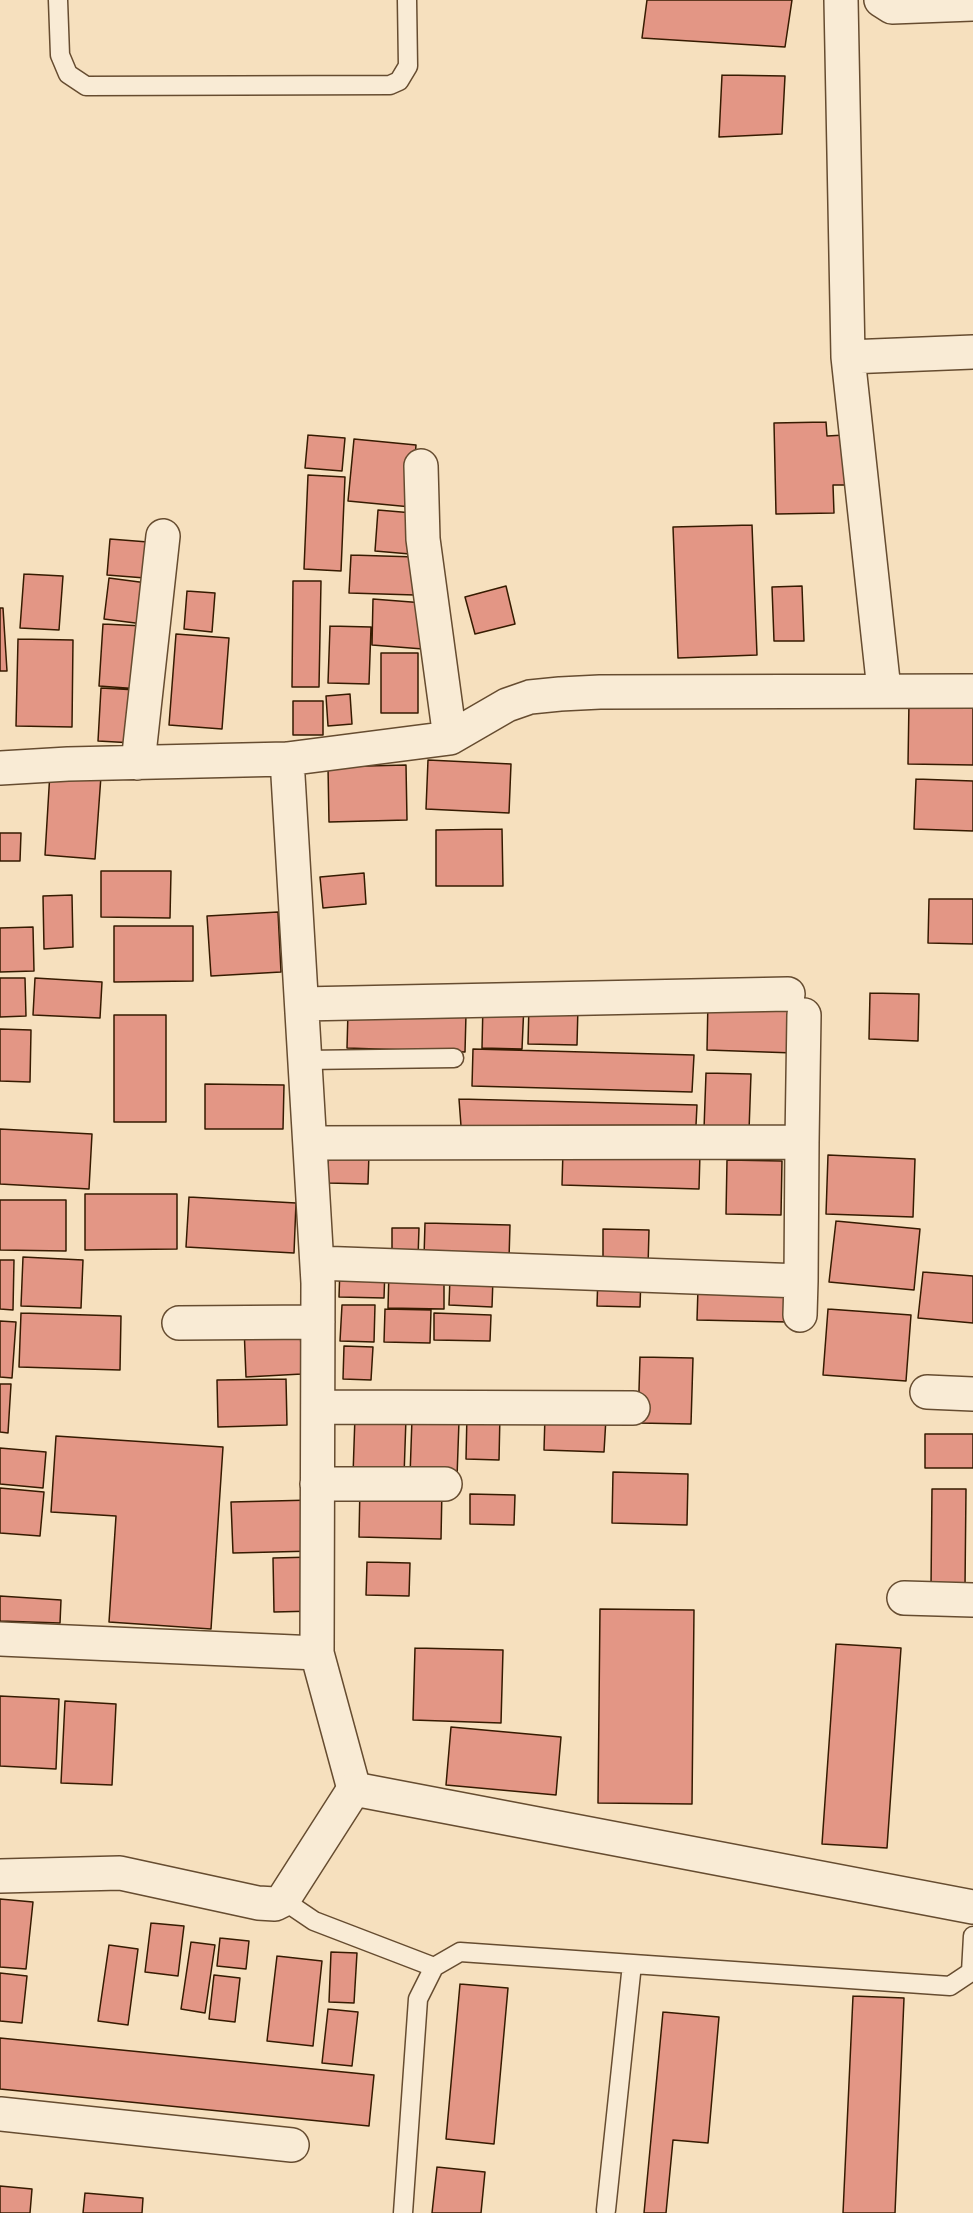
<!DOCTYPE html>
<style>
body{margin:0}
canvas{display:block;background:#f6e0be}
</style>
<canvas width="973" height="2213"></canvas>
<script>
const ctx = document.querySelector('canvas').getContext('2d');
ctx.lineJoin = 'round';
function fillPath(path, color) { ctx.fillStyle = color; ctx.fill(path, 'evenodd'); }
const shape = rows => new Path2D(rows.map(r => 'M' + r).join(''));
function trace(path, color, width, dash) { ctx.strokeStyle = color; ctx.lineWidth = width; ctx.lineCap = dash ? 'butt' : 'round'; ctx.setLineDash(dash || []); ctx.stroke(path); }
const building = shape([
 [647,0,792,0,785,47,642,38,647,0],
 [722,75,785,76,782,134,719,137,722,75],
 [826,422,827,436,845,435,849,485,833,485,834,513,776,514,774,423,826,422],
 [308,435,345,438,342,471,305,468,308,435],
 [354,439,416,445,411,507,348,501,354,439],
 [308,475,345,477,341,571,304,569,308,475],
 [378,510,413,513,410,554,375,551,378,510],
 [752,525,757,655,678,658,673,527,752,525],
 [110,539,148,542,145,578,107,575,110,539],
 [351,555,416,557,415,595,349,593,351,555],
 [24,574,63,576,59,630,20,628,24,574],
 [109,578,147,583,143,624,104,619,109,578],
 [293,581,321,581,319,687,292,687,293,581],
 [506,586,515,624,475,634,465,597,506,586],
 [802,586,804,641,774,641,772,587,802,586],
 [187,591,215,593,212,632,184,629,187,591],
 [373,599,424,603,423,649,372,645,373,599],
 [0,608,3,608,7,671,0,671,0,608],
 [103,624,144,626,140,689,99,686,103,624],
 [330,626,371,627,369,684,328,683,330,626],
 [176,634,229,638,222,729,169,725,176,634],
 [18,639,73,640,72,727,16,726,18,639],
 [381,653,418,653,418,713,381,713,381,653],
 [101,688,137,690,134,743,98,741,101,688],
 [350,694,352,724,328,726,326,696,350,694],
 [293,701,323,701,323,735,293,735,293,701],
 [909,701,973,703,973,765,908,764,909,701],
 [428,760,511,764,509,813,426,809,428,760],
 [406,765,407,820,329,822,328,767,406,765],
 [50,772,101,776,95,859,45,855,50,772],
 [916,779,973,781,973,831,914,829,916,779],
 [502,829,503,886,436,886,436,830,502,829],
 [0,833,21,833,20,861,0,861,0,833],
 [101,871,171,871,170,918,101,917,101,871],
 [364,873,366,904,323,908,320,877,364,873],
 [72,895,73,947,44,949,43,896,72,895],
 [929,899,973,899,973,944,928,943,929,899],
 [278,912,281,972,211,976,207,916,278,912],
 [114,926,193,926,193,981,114,982,114,926],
 [33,927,34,971,0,972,0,928,33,927],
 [0,978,25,978,26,1016,0,1017,0,978],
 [35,978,102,982,100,1018,33,1015,35,978],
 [870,993,919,994,918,1041,869,1039,870,993],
 [708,999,795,1001,794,1053,707,1050,708,999],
 [483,1003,524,1004,522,1049,482,1048,483,1003],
 [529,1004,578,1006,577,1045,528,1044,529,1004],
 [348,1011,466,1014,465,1052,347,1048,348,1011],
 [114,1015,166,1015,166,1122,114,1122,114,1015],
 [0,1029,31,1030,30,1082,0,1081,0,1029],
 [473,1049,694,1055,692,1092,472,1086,473,1049],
 [706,1073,751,1074,749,1131,704,1129,706,1073],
 [205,1084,284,1085,283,1129,205,1129,205,1084],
 [459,1099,697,1105,696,1125,461,1126,459,1099],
 [0,1129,92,1134,89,1189,0,1184,0,1129],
 [563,1150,700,1153,699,1189,562,1185,563,1150],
 [328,1152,369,1153,368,1184,328,1183,328,1152],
 [828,1155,915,1159,913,1217,826,1214,828,1155],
 [727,1160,782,1161,781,1215,726,1214,727,1160],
 [85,1194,177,1194,177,1249,85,1250,85,1194],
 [189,1197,296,1203,294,1253,186,1247,189,1197],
 [0,1200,66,1200,66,1251,0,1250,0,1200],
 [836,1221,920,1229,914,1290,829,1282,836,1221],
 [425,1223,510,1225,509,1259,424,1257,425,1223],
 [392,1228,419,1228,418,1258,392,1258,392,1228],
 [603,1229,649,1230,648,1267,603,1266,603,1229],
 [23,1257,83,1260,81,1308,21,1306,23,1257],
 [0,1260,14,1260,13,1310,0,1309,0,1260],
 [340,1267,385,1268,384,1298,339,1297,340,1267],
 [389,1270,444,1272,444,1309,388,1308,389,1270],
 [923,1272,973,1276,973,1323,918,1318,923,1272],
 [598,1274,641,1276,640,1307,597,1306,598,1274],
 [450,1277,493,1278,492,1307,449,1305,450,1277],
 [698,1288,789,1291,788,1322,697,1320,698,1288],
 [342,1305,375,1305,374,1342,340,1341,342,1305],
 [385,1309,431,1310,430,1343,384,1342,385,1309],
 [828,1309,911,1315,906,1381,823,1375,828,1309],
 [21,1313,121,1316,120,1370,19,1367,21,1313],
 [434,1313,491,1315,490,1341,434,1340,434,1313],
 [0,1321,16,1322,12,1378,0,1377,0,1321],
 [300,1325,302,1374,246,1377,244,1327,300,1325],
 [344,1346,373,1347,371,1380,343,1379,344,1346],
 [640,1357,693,1358,691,1424,638,1423,640,1357],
 [286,1379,287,1425,218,1427,217,1380,286,1379],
 [0,1384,11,1384,8,1433,0,1432,0,1384],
 [467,1413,500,1414,499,1460,466,1459,467,1413],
 [545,1415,606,1418,604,1452,544,1450,545,1415],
 [355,1416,406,1418,404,1476,353,1475,355,1416],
 [412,1419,459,1421,457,1477,410,1476,412,1419],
 [925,1434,973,1434,973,1468,925,1468,925,1434],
 [56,1436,223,1447,211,1629,109,1622,116,1516,51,1512,56,1436],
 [0,1448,46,1452,43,1488,0,1484,0,1448],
 [613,1472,688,1474,687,1525,612,1523,613,1472],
 [360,1486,442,1488,441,1539,359,1537,360,1486],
 [0,1488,44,1492,40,1536,0,1533,0,1488],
 [932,1489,966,1489,965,1587,931,1587,932,1489],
 [470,1494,515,1495,514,1525,470,1524,470,1494],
 [313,1500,314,1551,233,1553,231,1502,313,1500],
 [314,1557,316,1611,274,1612,273,1558,314,1557],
 [367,1562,410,1563,409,1596,366,1595,367,1562],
 [0,1596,61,1600,60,1623,0,1621,0,1596],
 [600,1609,694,1610,692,1804,598,1803,600,1609],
 [836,1644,901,1648,887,1848,822,1844,836,1644],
 [415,1648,503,1650,501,1723,413,1720,415,1648],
 [0,1696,59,1699,56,1769,0,1766,0,1696],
 [65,1701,116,1704,112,1785,61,1783,65,1701],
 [451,1727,561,1737,556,1795,446,1785,451,1727],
 [0,1899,33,1902,26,1969,0,1967,0,1899],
 [151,1923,184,1926,178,1976,145,1972,151,1923],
 [220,1938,249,1941,246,1969,217,1966,220,1938],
 [191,1942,215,1945,205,2013,181,2009,191,1942],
 [109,1945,138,1949,128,2025,98,2021,109,1945],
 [331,1952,357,1953,354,2003,329,2002,331,1952],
 [277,1956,322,1961,313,2046,267,2041,277,1956],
 [0,1973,27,1976,22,2023,0,2021,0,1973],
 [214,1975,240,1978,235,2022,209,2019,214,1975],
 [460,1984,508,1988,494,2144,446,2139,460,1984],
 [853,1996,904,1998,895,2213,843,2213,853,1996],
 [328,2009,358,2012,352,2066,322,2063,328,2009],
 [663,2012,719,2017,708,2143,673,2140,666,2213,644,2213,663,2012],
 [0,2038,374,2075,369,2126,0,2089,0,2038],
 [437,2167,485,2172,481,2213,432,2213,437,2167],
 [0,2186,32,2189,30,2213,0,2213,0,2186],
 [85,2193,143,2198,142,2213,83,2213,85,2193]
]);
fillPath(building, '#e39685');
trace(building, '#361b00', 1.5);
const service = shape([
 [58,0,60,55,68,74,86,86,390,85,399,81,408,66,407,0],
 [305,1060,454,1058],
 [283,1900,314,1921,434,1967],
 [606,2210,632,1964],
 [403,2213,418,1999,434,1967,460,1952,950,1986,971,1972,973,1936]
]);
const minor = shape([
 [841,0,848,357,884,690],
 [881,0,892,7,973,4],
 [848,357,973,352],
 [421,466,423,539,450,738],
 [287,759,318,1283,317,1653,354,1789],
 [138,763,163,536],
 [0,768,68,764,287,759,450,738,507,705,530,697,560,694,600,692,973,691],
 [302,1004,788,994],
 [802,1142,804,1015],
 [310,1143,802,1142,801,1281],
 [317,1263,801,1281,800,1315],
 [179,1323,318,1322],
 [927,1392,973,1394],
 [318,1407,633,1408],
 [317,1484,445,1484],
 [904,1598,973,1600],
 [0,1639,317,1653],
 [0,2114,292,2145]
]);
const tertiary = shape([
 [0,1876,120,1873,258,1903,275,1904,283,1900,354,1789,973,1907]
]);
trace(service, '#664c30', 21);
trace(minor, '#664c30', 36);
trace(tertiary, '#664c30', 36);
trace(service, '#f9ebd5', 18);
trace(minor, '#f9ebd5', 33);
trace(tertiary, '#f9ebd5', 33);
</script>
